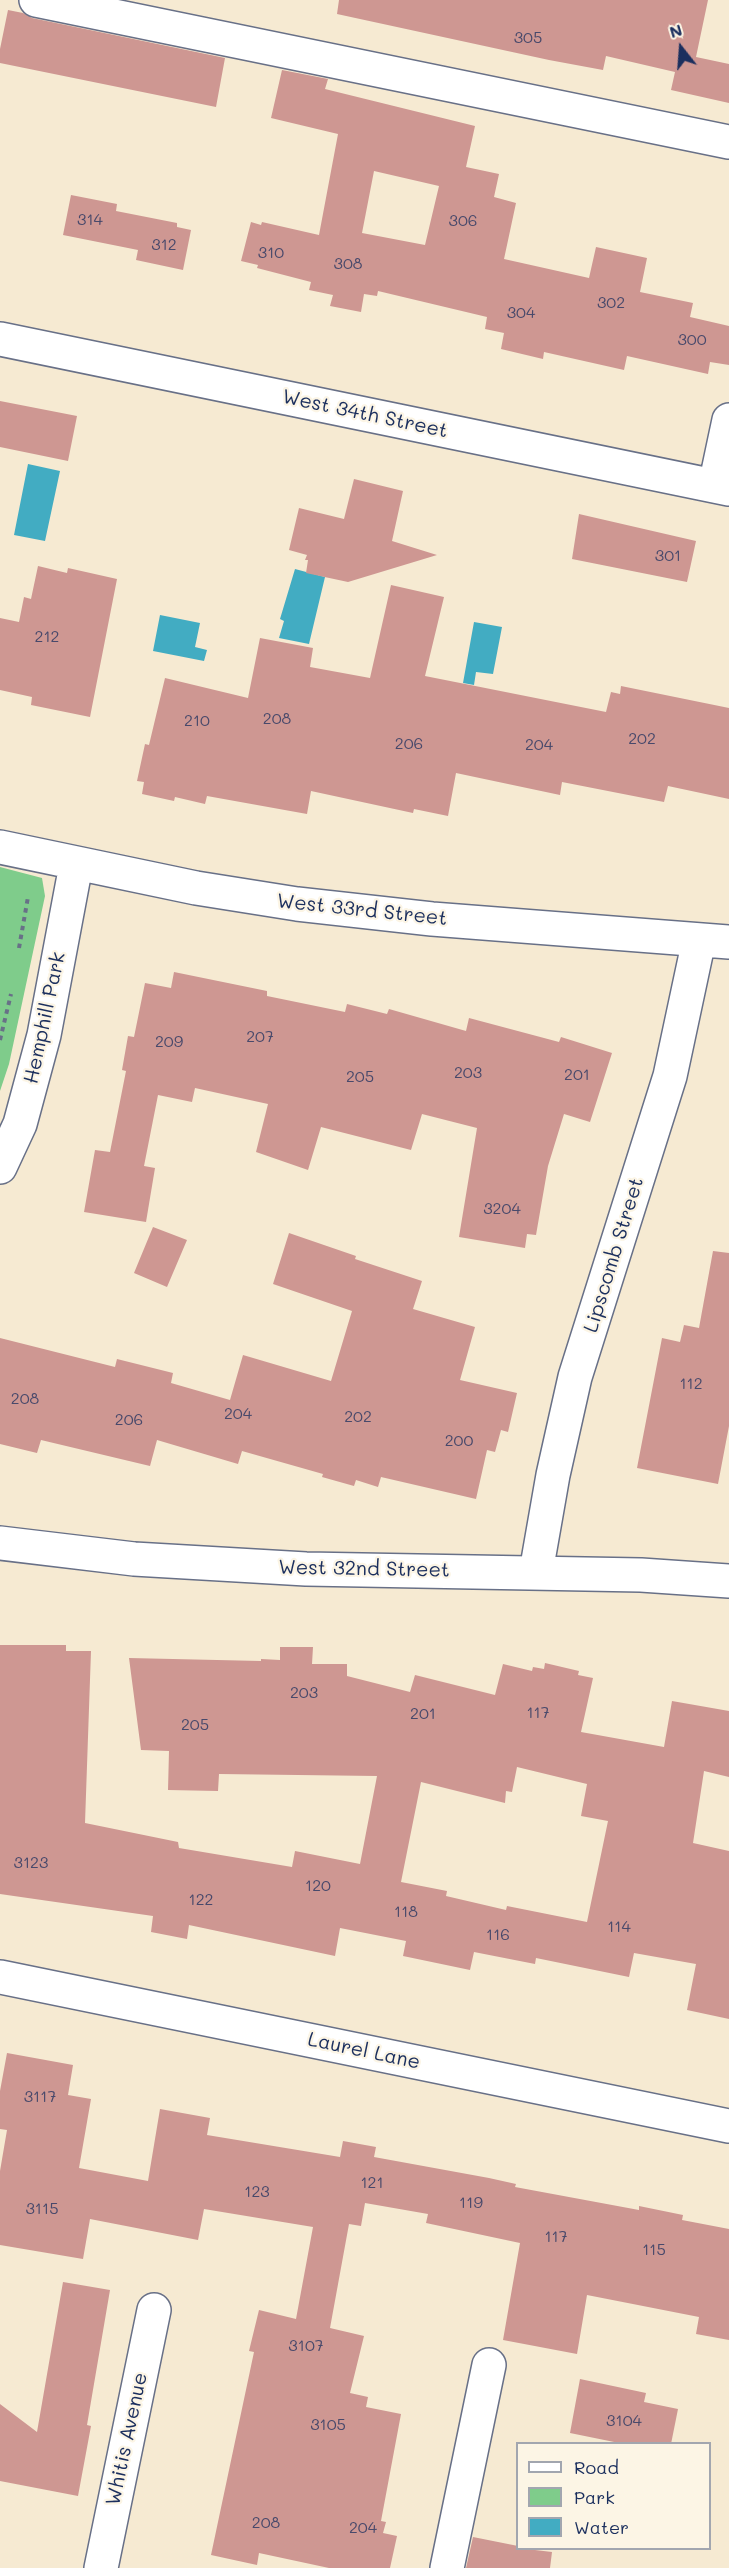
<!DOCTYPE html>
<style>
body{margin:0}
#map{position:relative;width:729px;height:2568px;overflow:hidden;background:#f6ead2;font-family:Mali,sans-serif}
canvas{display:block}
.legend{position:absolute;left:516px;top:2442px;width:195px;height:108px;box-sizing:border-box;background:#fcf5e5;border:2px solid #a2a6af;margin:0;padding:8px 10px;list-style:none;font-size:18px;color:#1b2f5e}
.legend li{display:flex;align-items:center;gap:12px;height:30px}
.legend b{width:30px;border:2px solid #a2a6af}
.north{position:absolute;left:651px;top:18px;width:60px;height:60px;-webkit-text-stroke:4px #fcf5e5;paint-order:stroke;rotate:343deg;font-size:16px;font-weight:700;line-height:24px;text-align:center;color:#1b2f5e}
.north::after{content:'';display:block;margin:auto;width:21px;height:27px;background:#1b2f5e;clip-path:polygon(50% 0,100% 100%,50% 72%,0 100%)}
</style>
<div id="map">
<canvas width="729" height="2568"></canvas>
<ul class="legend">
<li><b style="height:8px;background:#fff"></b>Road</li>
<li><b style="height:16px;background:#7fcc8b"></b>Park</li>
<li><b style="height:16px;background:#42acc2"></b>Water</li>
</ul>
<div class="north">N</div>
</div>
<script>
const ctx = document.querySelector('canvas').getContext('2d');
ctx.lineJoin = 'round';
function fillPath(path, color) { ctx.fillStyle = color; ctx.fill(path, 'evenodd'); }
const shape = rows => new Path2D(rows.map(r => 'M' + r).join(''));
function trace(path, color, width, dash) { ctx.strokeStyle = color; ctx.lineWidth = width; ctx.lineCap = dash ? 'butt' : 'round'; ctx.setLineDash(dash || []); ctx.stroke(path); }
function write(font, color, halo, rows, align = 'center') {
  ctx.font = font + ' Mali,sans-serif'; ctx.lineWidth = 4.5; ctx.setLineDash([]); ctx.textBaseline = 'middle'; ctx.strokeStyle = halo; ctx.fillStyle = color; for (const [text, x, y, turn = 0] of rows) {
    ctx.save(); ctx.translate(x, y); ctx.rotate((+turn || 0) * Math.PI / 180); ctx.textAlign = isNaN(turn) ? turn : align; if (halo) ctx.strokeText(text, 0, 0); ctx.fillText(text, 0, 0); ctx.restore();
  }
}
fillPath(shape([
 [0,867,42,878,45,896,9,1064,0,1091]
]), '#7fcc8b');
fillPath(shape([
 [28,464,60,471,45,541,14,535],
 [295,569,325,577,309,644,279,638,284,621,280,619],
 [160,615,200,623,195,647,207,650,204,661,153,651],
 [474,622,502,627,493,674,476,672,474,685,463,683]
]), '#42acc2');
fillPath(shape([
 [339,0,708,0,696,57,729,64,729,103,671,90,675,72,606,56,603,70,549,60,337,14],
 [8,10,23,13,32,18,225,58,216,107,0,63,0,49],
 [282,70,328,79,325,89,475,126,466,167,499,174,494,197,516,203,504,259,589,278,596,247,647,258,640,292,693,303,690,317,729,326,729,365,710,362,708,374,627,356,624,370,544,352,543,359,501,349,504,333,485,329,487,317,378,291,377,296,364,294,361,312,330,306,333,295,309,290,311,282,257,268,258,265,241,261,251,222,261,225,262,222,319,235,338,134,271,118],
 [374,171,439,186,425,245,362,233],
 [71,195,117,204,116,211,177,223,177,227,191,230,183,270,136,260,138,250,63,235],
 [0,401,77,416,68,461,0,447],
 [354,479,403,491,392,541,437,555,348,582,306,573,308,560,305,560,307,555,289,550,299,508,344,519],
 [579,514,696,541,687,582,572,559],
 [38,566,67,573,68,568,117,579,90,717,31,705,32,697,0,690,0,618,19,622,24,597,31,599],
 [391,585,444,597,425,676,606,712,611,692,620,694,621,686,729,708,729,799,668,786,664,802,562,782,560,795,456,773,448,816,414,809,413,813,311,791,307,814,207,796,205,804,175,797,174,801,142,794,144,782,137,781,145,744,149,745,165,678,248,698,260,638,313,648,310,667,370,678],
 [174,972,267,991,267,996,345,1012,347,1004,387,1014,389,1009,466,1031,469,1018,559,1042,561,1037,612,1053,590,1122,564,1114,548,1166,536,1235,527,1234,525,1248,459,1237,477,1128,422,1114,411,1150,321,1127,308,1170,256,1152,268,1104,195,1088,192,1102,158,1095,144,1166,155,1168,146,1222,84,1212,95,1150,110,1152,126,1071,122,1070,128,1036,134,1037,145,983,171,988],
 [153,1227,187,1240,167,1287,134,1273],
 [289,1233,356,1256,355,1259,422,1281,413,1309,475,1327,460,1380,517,1393,508,1432,501,1430,495,1452,487,1450,476,1499,381,1477,378,1487,356,1480,354,1486,322,1477,323,1474,242,1451,238,1464,157,1440,150,1466,41,1440,37,1453,0,1444,0,1338,115,1367,117,1359,173,1373,171,1383,230,1400,243,1355,331,1381,352,1311,273,1284],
 [713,1251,729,1253,729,1426,718,1484,637,1468,662,1338,680,1342,684,1325,699,1328],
 [0,1645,66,1645,66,1651,91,1651,85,1823,178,1842,179,1848,292,1867,295,1851,360,1864,377,1776,219,1774,218,1791,168,1790,169,1751,141,1750,129,1658,261,1661,261,1659,280,1660,280,1647,313,1647,312,1664,347,1664,347,1676,410,1692,415,1675,495,1695,503,1664,532,1671,533,1667,544,1669,545,1663,579,1671,578,1675,593,1678,581,1732,664,1747,672,1701,729,1711,729,1777,704,1771,693,1843,729,1851,729,2019,687,2010,696,1964,634,1953,629,1977,536,1958,535,1964,474,1952,470,1970,403,1956,406,1941,340,1928,335,1956,189,1925,187,1939,151,1932,153,1916,0,1894],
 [517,1767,587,1784,581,1816,608,1821,587,1922,507,1906,506,1910,446,1896,447,1891,401,1882,421,1782,505,1803,506,1791,512,1792],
 [7,2053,73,2065,68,2095,91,2099,79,2168,148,2181,160,2109,210,2118,207,2135,340,2157,343,2141,376,2147,374,2157,489,2178,516,2184,515,2187,639,2210,639,2206,683,2215,682,2220,729,2229,729,2340,696,2334,699,2317,587,2295,577,2354,503,2340,520,2243,426,2223,428,2214,365,2203,361,2226,349,2224,330,2328,364,2336,350,2393,368,2397,366,2407,401,2414,381,2521,386,2522,383,2533,397,2536,390,2568,329,2568,259,2553,257,2565,211,2555,254,2352,249,2351,259,2310,296,2319,313,2227,204,2209,198,2240,90,2219,83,2259,0,2245,0,2171,7,2130,0,2129,0,2091],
 [63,2282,110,2290,87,2425,91,2426,78,2496,0,2481,0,2404,37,2432],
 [580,2379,646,2393,644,2402,678,2409,671,2444,624,2444,570,2433],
 [473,2537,518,2546,518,2548,552,2552,550,2568,466,2568]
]), '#ce9792');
const minor = shape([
 [36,0,729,142],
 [0,339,729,489],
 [715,486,729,420],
 [0,847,196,888,297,904,432,919,729,942],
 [0,1167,20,1124,44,1035,76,865],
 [0,1543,134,1559,306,1569,641,1575,729,1581],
 [536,1572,553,1475,575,1377,670,1076,699,940],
 [0,1977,729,2126],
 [101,2568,154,2310],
 [447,2568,489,2365]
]);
trace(minor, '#687087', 36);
trace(shape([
 [19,948,28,897],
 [0,1040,11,994]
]), '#687087', 4, [4.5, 4.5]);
trace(minor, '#fff', 33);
write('16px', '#48496b', null, [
 ["305",528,38],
 ["314",90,220],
 ["306",463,221],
 ["312",164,245],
 ["310",271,253],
 ["308",348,264],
 ["302",611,303],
 ["304",521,313],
 ["300",692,340],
 ["301",668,556],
 ["212",47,637],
 ["208",277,719],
 ["210",197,721],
 ["202",642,739],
 ["206",409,744],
 ["204",539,745],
 ["207",260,1037],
 ["209",169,1042],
 ["203",468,1073],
 ["201",577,1075],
 ["205",360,1077],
 ["3204",502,1209],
 ["112",691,1384],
 ["208",25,1399],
 ["204",238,1414],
 ["202",358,1417],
 ["206",129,1420],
 ["200",459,1441],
 ["203",304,1693],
 ["117",538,1713],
 ["201",423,1714],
 ["205",195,1725],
 ["3123",31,1863],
 ["120",318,1886],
 ["122",201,1900],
 ["118",406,1912],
 ["114",619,1927],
 ["116",498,1935],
 ["3117",40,2097],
 ["121",372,2183],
 ["123",257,2192],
 ["119",471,2203],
 ["3115",42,2209],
 ["117",556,2237],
 ["115",654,2250],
 ["3107",306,2346],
 ["3104",624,2421],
 ["3105",328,2425],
 ["208",266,2523],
 ["204",363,2528]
]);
write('20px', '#1b2f5e', '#fcf5e5', [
 ["West 34th Street",365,414,12],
 ["West 33rd Street",362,910,6],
 ["Hemphill Park",45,1018,-78],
 ["Lipscomb Street",614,1255,-73],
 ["West 32nd Street",364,1569,1],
 ["Laurel Lane",364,2051,12],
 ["Whitis Avenue",127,2439,-78]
]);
</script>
